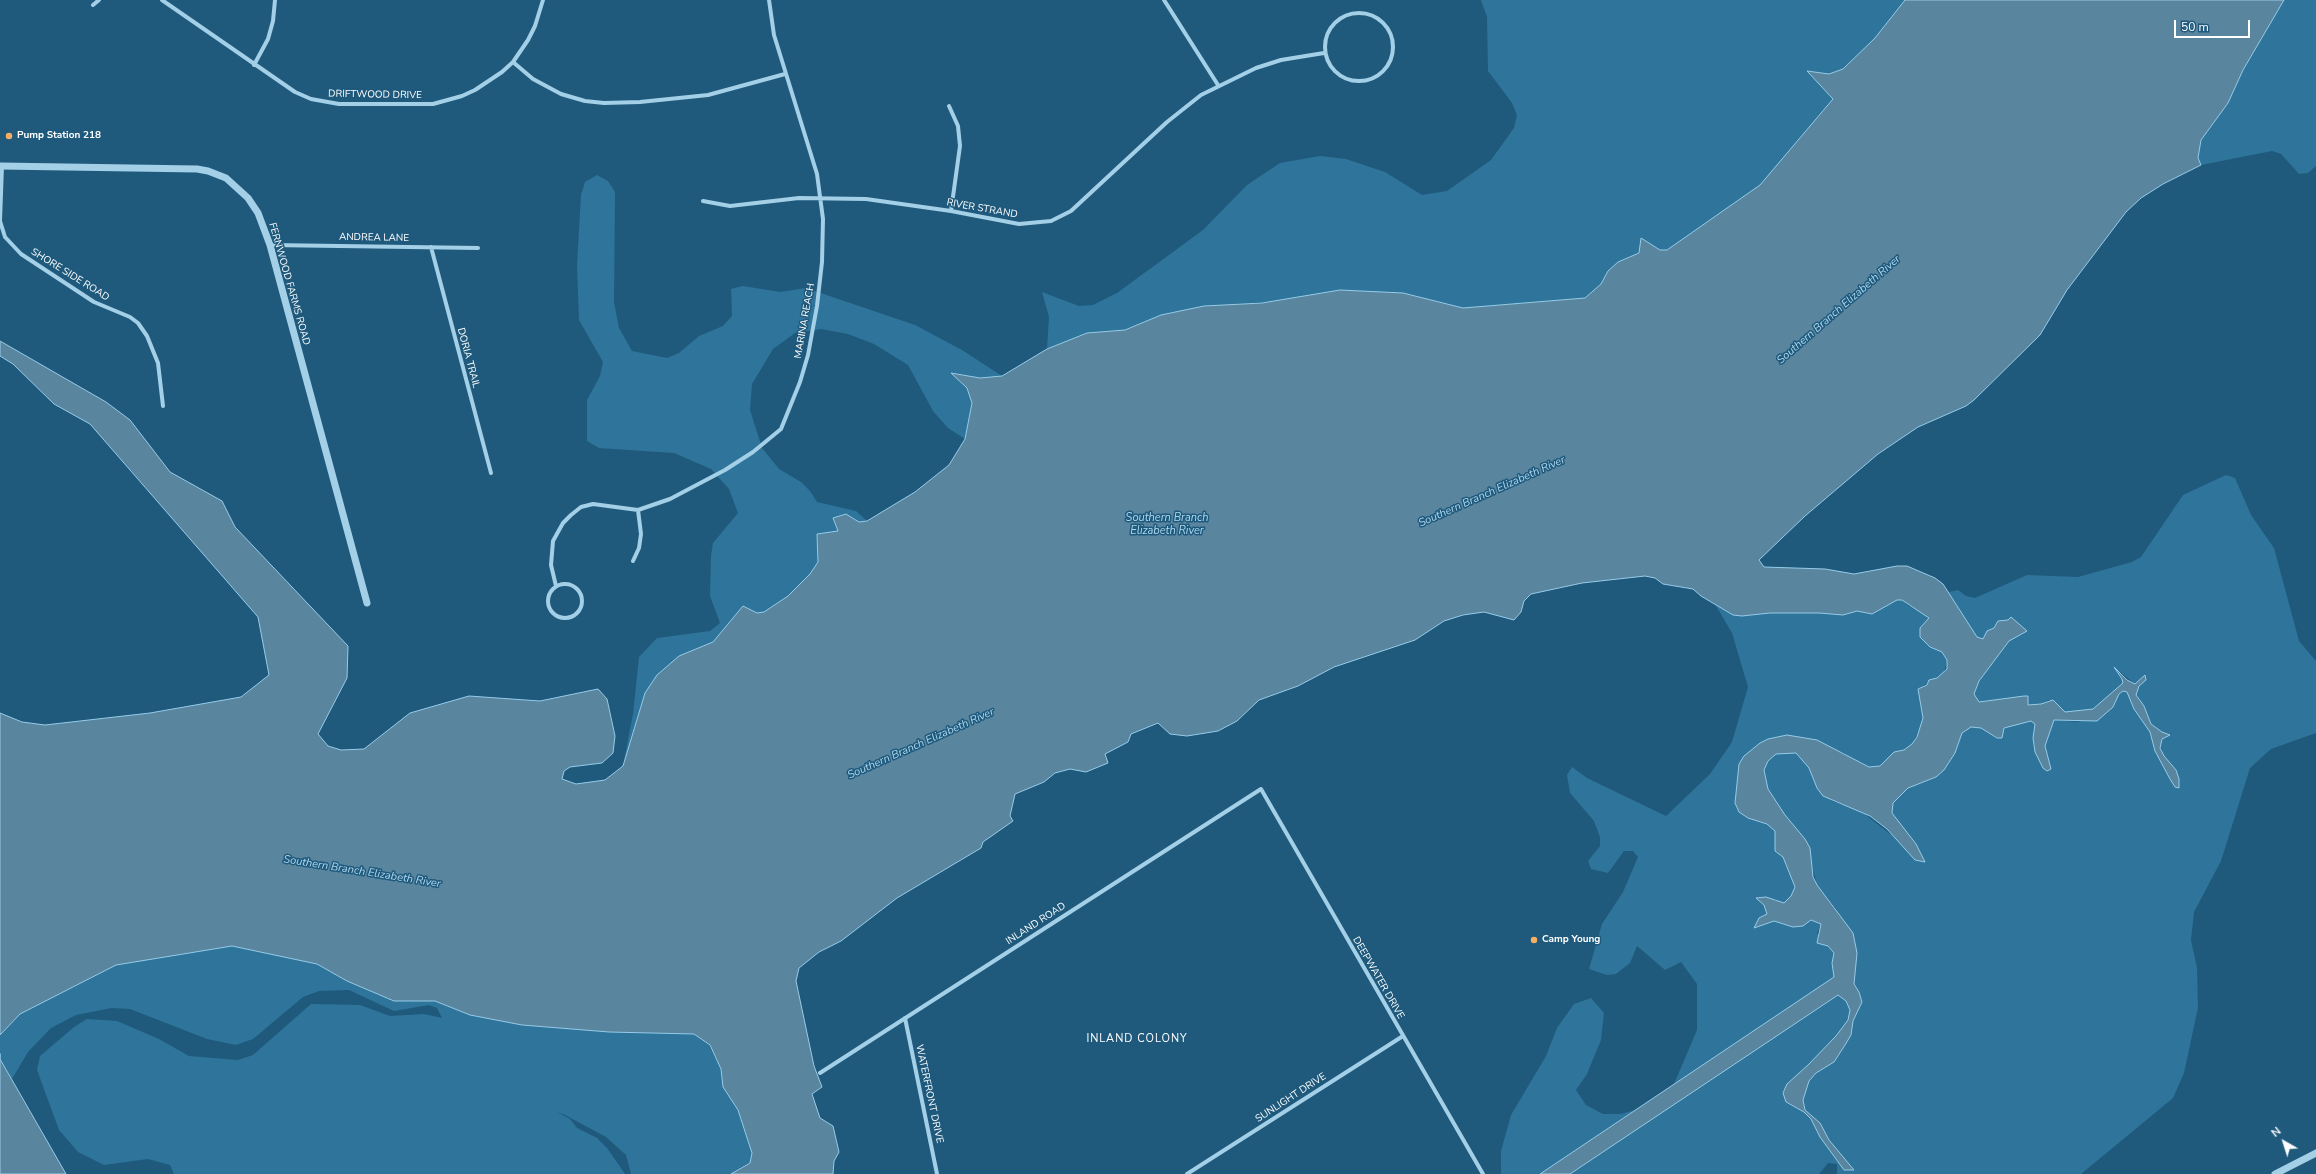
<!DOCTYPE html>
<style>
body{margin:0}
#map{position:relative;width:2316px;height:1174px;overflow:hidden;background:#1f5a7d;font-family:"Nunito Sans",sans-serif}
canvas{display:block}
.north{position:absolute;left:2264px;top:1122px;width:40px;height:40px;-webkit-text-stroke:3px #1f5a7d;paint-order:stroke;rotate:321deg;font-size:11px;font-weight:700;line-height:16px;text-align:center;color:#fff}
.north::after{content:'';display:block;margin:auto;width:14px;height:18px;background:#fff;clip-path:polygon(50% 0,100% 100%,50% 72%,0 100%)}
.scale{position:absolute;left:2174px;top:20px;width:76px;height:18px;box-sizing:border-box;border:2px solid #fff;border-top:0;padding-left:5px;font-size:12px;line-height:14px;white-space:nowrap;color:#fff;-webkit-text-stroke:3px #1f5a7d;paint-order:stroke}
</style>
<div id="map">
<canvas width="2316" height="1174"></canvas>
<div class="north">N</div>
<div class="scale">50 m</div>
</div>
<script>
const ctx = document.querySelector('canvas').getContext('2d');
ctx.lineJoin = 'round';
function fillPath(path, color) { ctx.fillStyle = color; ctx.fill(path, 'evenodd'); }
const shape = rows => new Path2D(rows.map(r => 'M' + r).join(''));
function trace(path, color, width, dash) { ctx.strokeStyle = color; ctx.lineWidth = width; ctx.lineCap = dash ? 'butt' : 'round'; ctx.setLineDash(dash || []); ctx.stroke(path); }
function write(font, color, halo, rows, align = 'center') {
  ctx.font = font + ' "Nunito Sans",sans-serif'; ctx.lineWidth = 3; ctx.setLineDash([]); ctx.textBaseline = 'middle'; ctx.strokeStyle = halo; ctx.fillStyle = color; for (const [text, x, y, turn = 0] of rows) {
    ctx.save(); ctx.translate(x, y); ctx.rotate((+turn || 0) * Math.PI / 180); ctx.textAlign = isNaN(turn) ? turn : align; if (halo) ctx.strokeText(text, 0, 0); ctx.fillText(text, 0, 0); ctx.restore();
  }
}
fillPath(shape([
 [1481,0,1905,0,1875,38,1843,69,1829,74,1808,72,1833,99,1760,185,1667,250,1639,253,1618,262,1608,271,1601,284,1585,298,1463,308,1403,293,1204,306,1161,315,1125,330,1087,333,1047,349,1049,317,1042,292,1079,306,1093,305,1117,293,1203,230,1247,185,1280,163,1320,156,1346,159,1385,172,1422,195,1447,191,1491,160,1514,128,1517,115,1512,103,1488,71,1487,17],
 [2284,0,2316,0,2316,166,2308,173,2299,174,2281,154,2272,151,2201,165,2198,158,2201,140,2228,103,2243,70],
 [597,175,608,181,615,192,614,302,619,328,632,351,667,358,679,353,699,336,723,326,732,316,731,289,743,286,780,292,806,288,915,325,962,350,1002,376,980,378,952,373,967,388,972,403,965,439,948,428,933,411,908,365,874,344,848,334,821,329,795,333,773,349,752,384,750,410,762,448,779,469,801,482,810,491,817,502,856,511,867,521,859,522,846,514,833,518,838,532,817,535,818,562,810,574,788,596,764,612,757,613,743,606,713,642,679,656,645,693,623,766,633,714,639,657,657,638,710,631,720,623,710,596,711,556,713,543,738,513,729,489,711,469,674,453,599,448,587,441,587,400,600,376,603,362,579,320,577,265,581,195,585,182],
 [2226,475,2235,478,2251,515,2274,548,2299,641,2316,661,2316,733,2271,749,2250,768,2221,861,2194,912,2191,940,2197,968,2198,1008,2184,1073,2173,1098,2081,1174,1837,1174,1837,1164,1828,1163,1819,1174,1570,1174,1838,995,1846,1001,1850,1010,1848,1020,1836,1036,1808,1065,1787,1084,1783,1093,1786,1103,1804,1112,1811,1119,1826,1145,1854,1170,1829,1140,1820,1123,1805,1110,1803,1100,1809,1081,1816,1073,1834,1062,1851,1035,1853,1021,1862,1002,1859,992,1854,984,1857,953,1836,909,1817,885,1805,839,1785,815,1768,789,1764,769,1768,761,1776,754,1796,753,1809,768,1817,788,1832,801,1861,811,1894,837,1916,844,1897,821,1892,813,1893,803,1908,788,1936,777,1962,732,1971,727,1981,728,1996,738,2002,738,2004,728,2031,721,2035,724,2033,738,2035,752,2043,768,2051,769,2045,746,2054,720,2078,722,2116,703,2116,698,2123,691,2128,692,2130,696,2134,709,2150,732,2155,751,2170,779,2176,770,2163,756,2160,743,2162,739,2170,735,2162,732,2151,724,2144,706,2136,695,2139,686,2146,680,2135,684,2115,668,2122,679,2123,683,2093,709,2065,712,2049,700,2041,704,2028,705,2019,698,2015,697,1978,702,1974,694,1979,681,2009,641,2027,631,2008,620,1998,621,1994,628,1987,631,1983,639,1977,637,1953,602,1949,592,1958,590,1966,596,1975,598,2027,575,2078,577,2132,562,2141,557,2183,495],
 [1897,600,1902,600,1909,606,1926,614,1929,618,1920,628,1930,647,1942,652,1947,660,1944,673,1918,689,1923,718,1921,728,1912,744,1904,750,1894,752,1880,766,1869,767,1861,762,1851,759,1844,753,1787,735,1768,739,1735,803,1739,812,1748,818,1767,824,1775,831,1775,851,1783,857,1795,887,1791,896,1784,904,1775,899,1757,899,1764,905,1767,914,1755,927,1774,921,1793,927,1803,926,1811,920,1821,924,1817,933,1834,954,1832,963,1834,977,1674,1084,1697,1030,1697,984,1681,962,1665,970,1637,946,1630,963,1616,974,1607,975,1589,969,1602,924,1623,892,1638,857,1633,851,1624,851,1608,873,1591,869,1588,861,1600,846,1600,837,1594,821,1570,793,1567,775,1572,767,1587,778,1666,816,1710,774,1732,742,1748,687,1732,633,1715,604,1733,615,1742,616,1770,613,1819,613,1843,615,1857,611,1872,614],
 [232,946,317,964,347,981,394,1001,435,1001,470,1015,522,1025,609,1032,694,1034,709,1045,721,1069,723,1087,738,1110,744,1127,752,1153,750,1162,731,1174,631,1174,626,1155,606,1137,565,1115,557,1112,570,1119,577,1128,597,1138,607,1148,625,1174,174,1174,170,1165,148,1159,104,1165,78,1152,59,1130,37,1070,40,1056,74,1027,87,1019,117,1021,159,1039,189,1056,238,1060,253,1055,311,1004,360,1005,390,1016,424,1014,442,1018,437,1008,429,1005,394,1011,349,990,319,991,303,997,253,1039,236,1045,207,1039,130,1009,111,1008,76,1015,51,1028,28,1052,12,1079,0,1058,0,1035,20,1014,116,965],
 [1591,998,1604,1013,1601,1040,1587,1074,1576,1090,1586,1105,1603,1114,1621,1114,1635,1110,1540,1174,1501,1174,1501,1151,1511,1115,1546,1056,1557,1028,1574,1004]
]), '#2f749a');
const water = shape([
 [1905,0,2284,0,2243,70,2228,103,2201,140,2198,158,2201,165,2163,184,2141,198,2126,212,2067,290,2040,335,1974,400,1966,406,1918,427,1878,454,1805,516,1759,560,1764,567,1825,569,1854,574,1897,566,1907,566,1935,578,1943,584,1977,637,1983,639,1987,631,1994,628,1998,621,2008,620,2011,617,2027,631,2009,641,1979,681,1974,694,1979,702,2024,696,2028,696,2028,705,2041,704,2053,700,2065,712,2093,709,2123,683,2122,679,2114,667,2127,680,2135,684,2145,675,2146,680,2139,686,2136,695,2144,706,2151,724,2162,732,2170,735,2162,739,2160,748,2164,756,2176,770,2179,779,2179,788,2175,787,2170,779,2155,751,2150,732,2134,709,2127,692,2123,691,2119,694,2113,707,2097,721,2054,720,2045,746,2051,769,2047,771,2043,768,2035,752,2033,738,2035,724,2031,721,2004,728,2002,738,1997,738,1981,728,1971,727,1962,733,1955,753,1944,770,1936,777,1908,788,1893,803,1892,813,1916,844,1925,862,1915,860,1887,829,1870,816,1823,796,1817,788,1809,768,1796,753,1776,754,1768,761,1764,770,1768,789,1785,815,1805,839,1810,848,1813,877,1817,885,1853,933,1857,953,1854,984,1859,992,1862,1002,1853,1021,1851,1035,1845,1045,1834,1062,1816,1073,1809,1081,1803,1100,1805,1110,1820,1123,1829,1140,1854,1170,1844,1170,1820,1137,1811,1119,1804,1112,1786,1102,1783,1093,1787,1084,1808,1065,1836,1036,1848,1020,1850,1010,1846,1001,1838,995,1570,1174,1540,1174,1834,977,1832,963,1834,953,1828,946,1817,943,1821,924,1811,920,1803,926,1793,927,1774,921,1754,928,1759,918,1767,914,1764,905,1756,898,1766,897,1784,903,1791,896,1795,887,1783,857,1775,851,1775,831,1767,824,1748,818,1739,812,1735,803,1739,764,1744,756,1760,743,1768,739,1787,735,1817,740,1869,767,1880,766,1894,752,1904,750,1912,744,1917,737,1923,718,1918,689,1927,685,1929,680,1937,678,1947,669,1947,660,1942,652,1930,647,1920,637,1920,628,1929,618,1902,600,1897,600,1872,614,1857,611,1843,615,1819,613,1770,613,1742,616,1733,615,1701,596,1693,589,1663,584,1655,578,1645,576,1582,583,1531,594,1524,601,1521,612,1514,620,1484,612,1463,615,1444,621,1415,640,1334,667,1298,686,1259,700,1237,721,1218,731,1187,736,1170,734,1158,723,1131,734,1128,742,1105,754,1108,763,1086,772,1070,769,1055,773,1044,782,1015,794,1010,816,1013,821,983,842,981,848,897,898,841,941,819,952,799,968,796,981,814,1066,822,1087,812,1094,820,1118,833,1126,839,1152,834,1161,833,1174,731,1174,750,1163,752,1153,738,1110,723,1087,721,1069,710,1045,694,1034,609,1032,522,1025,470,1015,435,1001,394,1001,347,981,317,964,232,946,116,965,20,1014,0,1035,0,713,22,722,45,725,150,713,241,697,269,675,258,617,90,424,54,404,13,364,0,356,0,341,106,402,130,420,170,472,222,501,235,527,348,646,347,678,318,734,328,746,341,750,364,749,410,713,469,696,540,701,598,689,607,699,615,736,613,753,602,763,570,767,564,771,562,779,576,784,605,780,623,766,645,693,657,675,679,656,713,642,743,606,757,613,764,612,788,596,810,574,818,562,817,534,838,531,833,518,846,514,859,522,867,521,915,492,949,465,965,439,972,403,967,388,951,373,980,378,1002,376,1047,349,1087,333,1125,330,1161,315,1204,306,1262,303,1340,290,1403,293,1463,308,1585,298,1601,284,1608,271,1618,262,1639,253,1641,238,1660,250,1667,250,1760,185,1833,99,1807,71,1829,74,1843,69,1875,38,1905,0],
 [0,1054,0,1059,66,1174,0,1174,0,1054]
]);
fillPath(water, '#5a859f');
trace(water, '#96cce9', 1);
trace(shape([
 [162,0,295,92,311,99,339,104,433,104,462,96,475,90,502,72,513,62,528,40,535,26,543,0],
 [1164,0,1218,85],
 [93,5,99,0],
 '1325 47a34 34 0 1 1 68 0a34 34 0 1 1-68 0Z',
 [513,62,533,79,561,94,585,101,604,103,640,102,708,95,785,74],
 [254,65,268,39,273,21,275,0],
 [949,106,958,126,960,146,951,211],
 [2,166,0,221,5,237,21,254,94,302,130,317,138,323,147,336,158,363,163,406],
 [703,201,730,206,799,198,866,199,951,211,1019,224,1051,221,1071,211,1167,122,1201,95,1256,68,1281,60,1324,53],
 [270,245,478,248],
 [431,247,491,473],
 [633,561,639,548,641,534,638,510],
 '548 601a17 17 0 1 1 34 0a17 17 0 1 1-34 0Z',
 [556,586,551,565,553,541,563,523,571,515,581,507,593,504,638,510,670,499,725,470,753,452,781,429,800,382,808,355,817,306,822,262,823,219,817,174,774,35,769,0],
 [905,1018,937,1174],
 [820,1073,1261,789,1483,1174],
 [1187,1174,1403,1036]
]), '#a3cfe7', 4);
trace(shape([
 [0,166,197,169,208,171,226,178,248,198,258,213,270,245,367,603],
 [2275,1174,2316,1153]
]), '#a3cfe7', 7);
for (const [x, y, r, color] of [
 [9,136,4,"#f5af63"],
 [1534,940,4,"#f5af63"]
]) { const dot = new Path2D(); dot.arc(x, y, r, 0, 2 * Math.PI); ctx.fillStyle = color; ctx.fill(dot); trace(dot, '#1f5a7d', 1.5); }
write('10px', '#fff', '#1f5a7d', [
 ["DRIFTWOOD DRIVE",375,95,1],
 ["RIVER STRAND",982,209,10],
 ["ANDREA LANE",374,238,1],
 ["SHORE SIDE ROAD",70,275,32],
 ["FERNWOOD FARMS ROAD",289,284,74],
 ["MARINA REACH",805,321,-80],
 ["DORIA TRAIL",468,358,75],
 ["INLAND ROAD",1036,924,-33],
 ["DEEPWATER DRIVE",1378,978,60],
 ["WATERFRONT DRIVE",929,1094,78],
 ["SUNLIGHT DRIVE",1291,1098,-33]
]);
write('bold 10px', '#fff', '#1f5a7d', [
 ["Pump Station 218",17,136],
 ["Camp Young",1542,940]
], 'left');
write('italic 11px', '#aed8ef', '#1f5a7d', [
 ["Southern Branch Elizabeth River",1839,310,-41],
 ["Southern Branch Elizabeth River",1492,492,-24],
 ["Southern Branch",1167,518],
 ["Elizabeth River",1167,531],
 ["Southern Branch Elizabeth River",921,744,-24],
 ["Southern Branch Elizabeth River",362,872,9]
]);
ctx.letterSpacing = '1px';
write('11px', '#fff', '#1f5a7d', [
 ["INLAND COLONY",1137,1039]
]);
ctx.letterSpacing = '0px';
</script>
